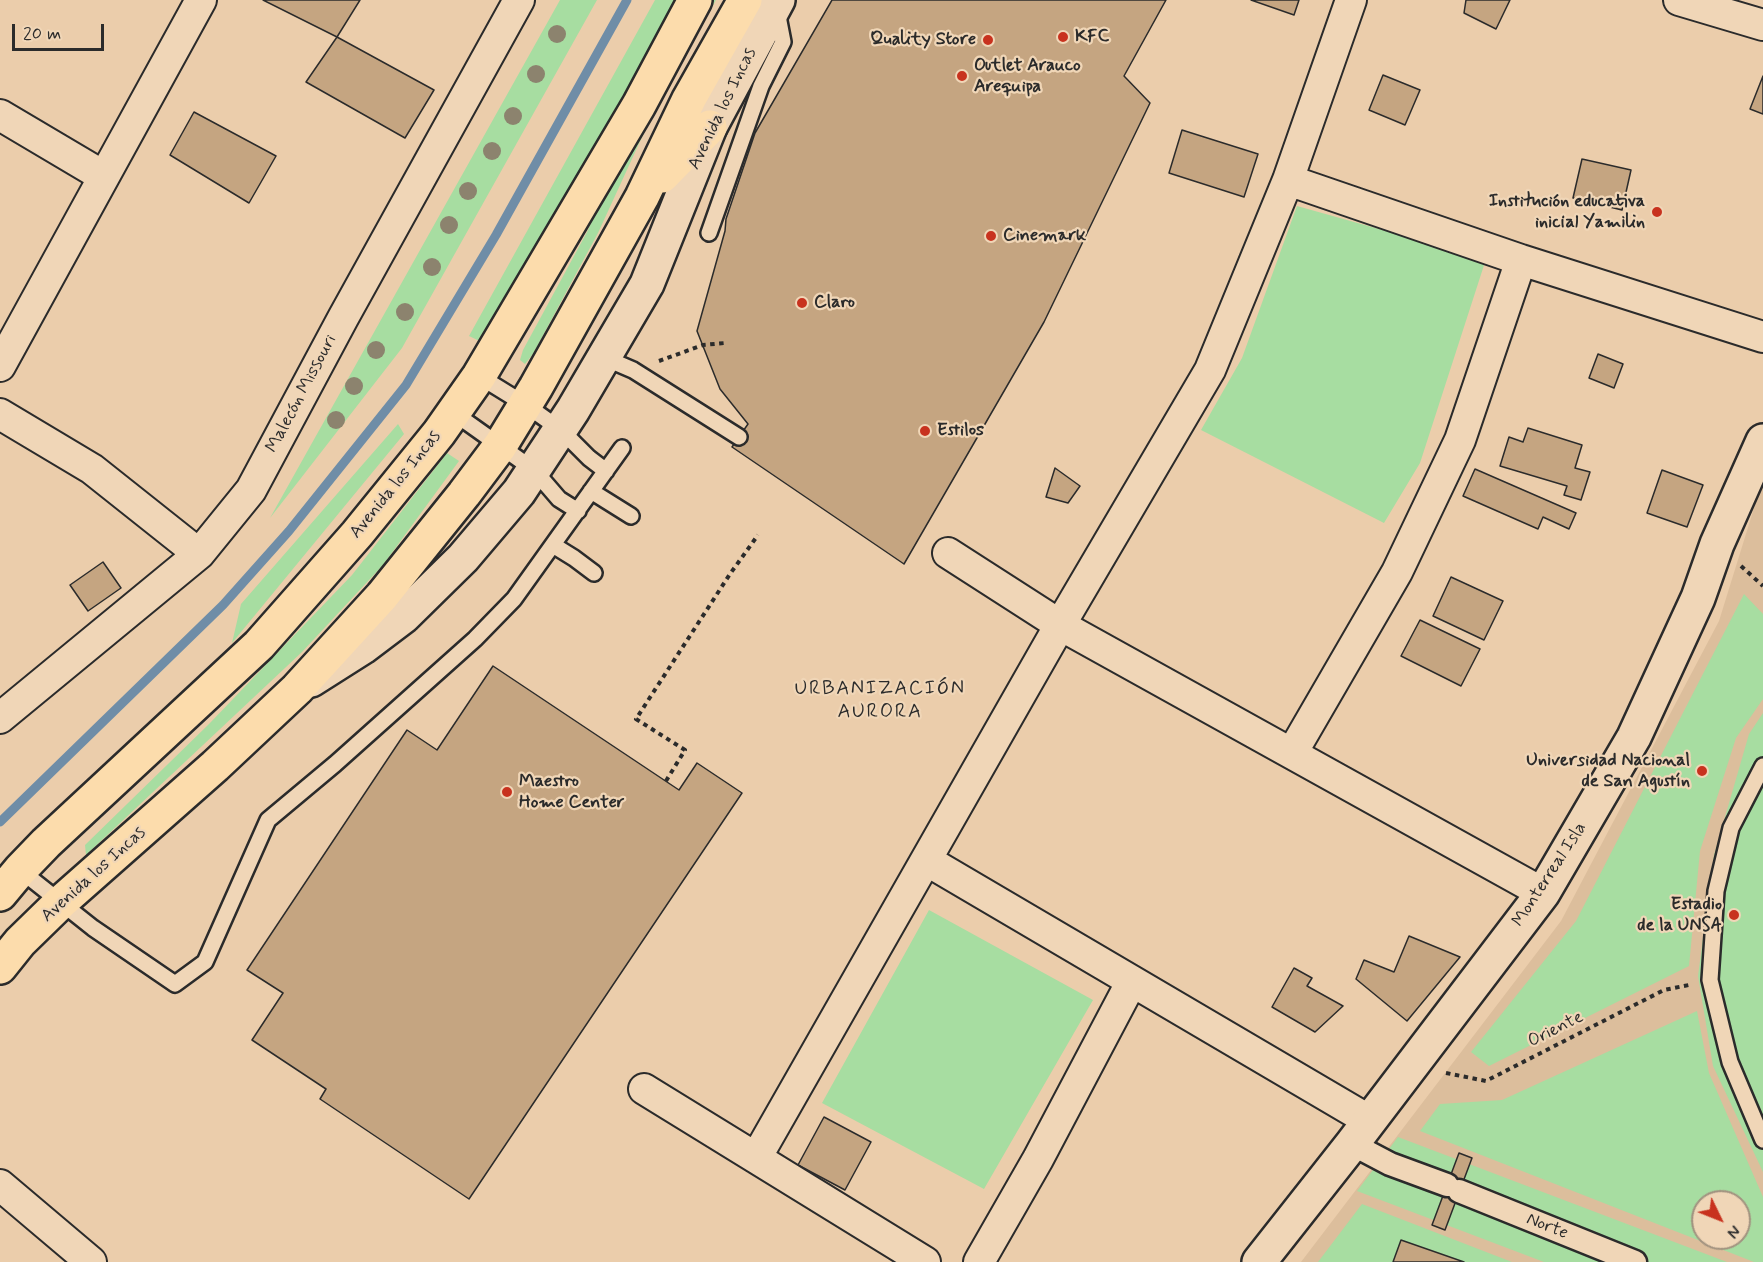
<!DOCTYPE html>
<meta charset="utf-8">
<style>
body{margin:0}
#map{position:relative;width:1763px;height:1262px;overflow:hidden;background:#ebcdab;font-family:Mynerve,sans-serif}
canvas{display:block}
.north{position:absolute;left:1691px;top:1190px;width:60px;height:60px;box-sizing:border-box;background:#f0d6b7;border:2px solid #a1927f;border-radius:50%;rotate:133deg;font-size:16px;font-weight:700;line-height:24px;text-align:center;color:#2b2b2b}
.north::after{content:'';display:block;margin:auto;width:21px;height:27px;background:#c8321e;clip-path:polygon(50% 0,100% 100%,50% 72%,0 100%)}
.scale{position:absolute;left:12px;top:24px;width:92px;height:27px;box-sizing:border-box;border:3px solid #2b2b2b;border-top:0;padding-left:8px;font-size:18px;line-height:21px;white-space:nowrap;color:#2b2b2b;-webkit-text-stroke:4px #f0d6b7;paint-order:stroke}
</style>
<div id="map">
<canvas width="1763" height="1262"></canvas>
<div class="north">N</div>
<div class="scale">20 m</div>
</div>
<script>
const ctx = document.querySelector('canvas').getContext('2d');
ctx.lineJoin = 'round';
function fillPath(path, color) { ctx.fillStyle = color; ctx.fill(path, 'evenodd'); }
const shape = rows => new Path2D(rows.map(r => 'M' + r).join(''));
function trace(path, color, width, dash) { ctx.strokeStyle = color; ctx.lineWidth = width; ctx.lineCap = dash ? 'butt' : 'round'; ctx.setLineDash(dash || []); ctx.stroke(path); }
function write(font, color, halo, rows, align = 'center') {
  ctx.font = font + ' Mynerve,sans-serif'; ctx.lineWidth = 4.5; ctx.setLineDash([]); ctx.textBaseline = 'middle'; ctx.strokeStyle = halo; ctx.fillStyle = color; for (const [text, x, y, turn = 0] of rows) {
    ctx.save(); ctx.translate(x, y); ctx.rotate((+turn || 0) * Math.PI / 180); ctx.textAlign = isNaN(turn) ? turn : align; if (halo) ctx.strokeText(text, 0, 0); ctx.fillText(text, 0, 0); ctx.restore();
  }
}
fillPath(shape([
 [1763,479,1763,1262,1301,1262,1561,921,1719,621],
 [1703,1202,1739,1202,1739,1238,1703,1238]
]), '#dcbe9c');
fillPath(shape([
 [560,0,597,0,402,348,270,518],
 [655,0,676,0,488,345,469,336],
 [706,0,716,0,648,124,598,233,533,354,525,364,520,360,523,350,587,232,623,151],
 [1297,206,1486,259,1420,463,1384,523,1201,430,1242,358],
 [398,424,404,434,232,643,241,604],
 [447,453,459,461,383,565,302,652,86,855,85,845,209,724,352,575],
 [1744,594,1763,614,1763,699,1736,738,1700,851,1689,966,1489,1066,1471,1052,1576,921],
 [1763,713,1763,1172,1713,1066,1698,976,1714,855,1749,734],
 [929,910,1093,1000,984,1189,822,1103],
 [1697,1011,1709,1073,1763,1197,1763,1262,1754,1262,1420,1131,1440,1104,1502,1100],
 [1703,1202,1739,1202,1739,1238,1703,1238],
 [1398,1137,1727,1262,1544,1262,1357,1191],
 [1362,1204,1512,1262,1318,1262]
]), '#a7dda1');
trace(shape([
 [0,822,223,605,289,531,406,385,496,235,627,0]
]), '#6f8da7', 9);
const building = shape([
 [263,0,360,0,337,37,263,0],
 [832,0,1166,0,1124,76,1150,103,1044,322,904,564,732,447,748,424,720,389,697,331,725,231,726,219,755,133,832,0],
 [1251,0,1299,0,1294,15,1251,0],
 [1466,0,1510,0,1496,29,1464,13,1466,0],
 [337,37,434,90,405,138,306,82,337,37],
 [1383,75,1420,90,1405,125,1369,110,1383,75],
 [1763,76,1763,114,1750,109,1763,76],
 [194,112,276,156,249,203,170,155,194,112],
 [1182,130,1258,154,1244,197,1169,173,1182,130],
 [1582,159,1631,170,1622,210,1573,198,1582,159],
 [1598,354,1623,364,1614,388,1589,378,1598,354],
 [1528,428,1582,445,1575,468,1590,472,1581,500,1564,495,1567,486,1500,466,1509,437,1523,442,1528,428],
 [1055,468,1080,486,1068,503,1046,497,1055,468],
 [1475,469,1576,513,1569,529,1543,517,1538,529,1463,496,1475,469],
 [1662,470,1703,485,1687,527,1647,513,1662,470],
 [103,562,121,588,88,611,70,585,103,562],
 [1451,577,1503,601,1484,640,1433,616,1451,577],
 [1420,620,1480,649,1461,686,1401,656,1420,620],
 [493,666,679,790,697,763,742,793,469,1199,320,1099,326,1089,252,1040,283,993,247,970,407,730,437,750,493,666],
 [1409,936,1460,957,1407,1021,1356,979,1364,960,1394,972,1409,936],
 [1294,968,1312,978,1307,986,1343,1006,1315,1032,1272,1007,1294,968],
 [824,1117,871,1142,845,1190,798,1165,824,1117],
 [1459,1153,1472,1158,1445,1230,1432,1225,1459,1153],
 [1401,1240,1464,1262,1393,1262,1401,1240]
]);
fillPath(building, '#c5a581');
trace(building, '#2b2b2b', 1.5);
const service = shape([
 [709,233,761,86,783,42,777,11],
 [605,358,633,370,739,437],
 [479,376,526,405,561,430,589,458,606,471],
 [454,413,534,470,559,499,578,511],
 [591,491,631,516],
 [553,545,574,558,594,573],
 [1763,766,1731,828,1716,891,1710,980,1730,1062,1763,1140],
 [20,870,93,928,175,984,205,962,268,820,335,764,475,639,514,599,622,448]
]);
const pedestrian = shape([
 [1352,1144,1390,1164,1447,1185],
 [1459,1191,1635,1262]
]);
const minor = shape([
 [1679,0,1763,25],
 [0,115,103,176],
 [1288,180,1521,260,1763,337],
 [0,366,201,0],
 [0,414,92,469,199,554],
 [948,553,1060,625,1543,893],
 [0,718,199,554,251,490,343,318,519,0],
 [1292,753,1397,572,1460,440,1521,260],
 [926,860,1370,1121],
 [644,1089,925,1262],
 [756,1158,1060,625,1210,370,1288,180,1351,0],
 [0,1185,91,1262],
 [979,1262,1038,1159,1132,981]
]);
const tertiary = shape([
 [311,680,363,647,404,616,463,558,519,492,573,410,647,284,710,127,778,0],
 [1259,1262,1352,1144,1543,893,1634,737,1698,598,1717,544,1763,441]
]);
const primary = shape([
 [662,176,710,127],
 [0,894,20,870,46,843,259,645,357,534,439,433,479,376,639,105,695,0],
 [0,967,20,942,61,902,215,766,297,689,382,596,464,494,500,446,536,387,642,197,689,99,745,0]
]);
trace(service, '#2b2b2b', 20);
trace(pedestrian, '#2b2b2b', 27);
trace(minor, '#2b2b2b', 34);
trace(tertiary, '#2b2b2b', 38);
trace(primary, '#2b2b2b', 38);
trace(shape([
 [659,361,703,345,725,343],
 [1741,566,1763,586],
 [666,781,685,750,636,719,730,574,758,535],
 [1446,1073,1486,1081,1664,990,1689,985]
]), '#2b2b2b', 4, [4.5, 4.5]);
trace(service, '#f0d6b7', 15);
trace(pedestrian, '#f0d6b7', 22);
trace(minor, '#f0d6b7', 30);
trace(tertiary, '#f0d6b7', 33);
trace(primary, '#fcdcac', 33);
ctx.fillStyle = '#8c836e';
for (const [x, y] of [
 [557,34],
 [536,74],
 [513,116],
 [492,151],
 [468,191],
 [449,225],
 [432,267],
 [405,312],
 [376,350],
 [354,386],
 [336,420]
]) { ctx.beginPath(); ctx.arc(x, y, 9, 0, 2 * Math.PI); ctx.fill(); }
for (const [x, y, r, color] of [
 [1063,37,6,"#c8321e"],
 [988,40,6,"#c8321e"],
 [962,76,6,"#c8321e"],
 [1657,212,6,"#c8321e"],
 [991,236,6,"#c8321e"],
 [802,303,6,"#c8321e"],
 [925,431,6,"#c8321e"],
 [1702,771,6,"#c8321e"],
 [507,792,6,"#c8321e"],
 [1734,915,6,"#c8321e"]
]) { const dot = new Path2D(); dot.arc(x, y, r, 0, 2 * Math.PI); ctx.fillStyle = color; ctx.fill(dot); trace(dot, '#f0d6b7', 2); }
write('bold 18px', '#2b2b2b', '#f0d6b7', [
 ["KFC",1075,37],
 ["Quality Store",976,40,"right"],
 ["Outlet Arauco",974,66],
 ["Arequipa",974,87],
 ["Institución educativa",1645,202,"right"],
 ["inicial Yamilin",1645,223,"right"],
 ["Cinemark",1003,236],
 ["Claro",814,303],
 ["Estilos",937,431],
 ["Universidad Nacional",1690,761,"right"],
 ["de San Agustín",1690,782,"right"],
 ["Maestro",519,782],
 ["Home Center",519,803],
 ["Estadio",1722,905,"right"],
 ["de la UNSA",1722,926,"right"]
], 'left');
write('18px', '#2b2b2b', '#f0d6b7', [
 ["Avenida los Incas",723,109,-64],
 ["Malecón Missouri",302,394,-62],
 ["Avenida los Incas",396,485,-51],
 ["Avenida los Incas",94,875,-42],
 ["Monterreal Isla",1550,875,-57],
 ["Oriente",1556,1030,-27],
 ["Norte",1547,1227,22]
]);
ctx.letterSpacing = '1.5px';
write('20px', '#2b2b2b', '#f0d6b7', [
 ["URBANIZACIÓN",880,690],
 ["AURORA",880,713]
]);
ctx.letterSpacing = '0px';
</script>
